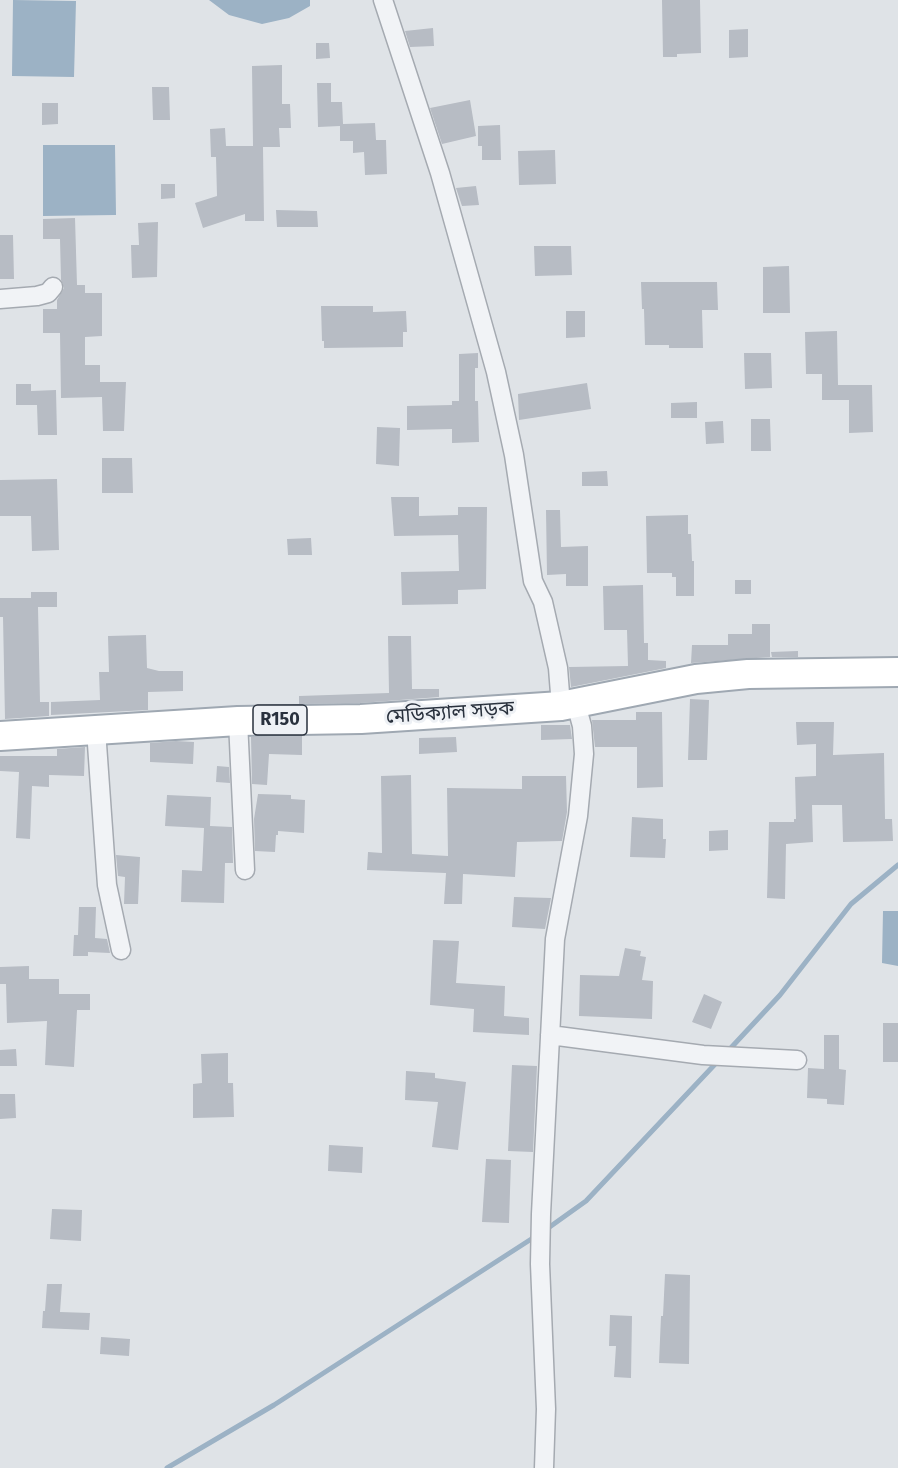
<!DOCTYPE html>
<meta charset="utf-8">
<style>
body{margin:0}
canvas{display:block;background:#dfe3e7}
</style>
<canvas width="898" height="1468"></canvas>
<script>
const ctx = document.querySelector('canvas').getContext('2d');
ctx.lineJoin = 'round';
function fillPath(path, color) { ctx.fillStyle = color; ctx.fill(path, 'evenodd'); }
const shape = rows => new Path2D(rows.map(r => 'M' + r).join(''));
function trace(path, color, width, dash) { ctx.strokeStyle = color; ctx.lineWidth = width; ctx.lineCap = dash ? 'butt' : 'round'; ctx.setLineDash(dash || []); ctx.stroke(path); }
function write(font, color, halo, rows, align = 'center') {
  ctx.font = font + ' "Fira Sans","Noto Sans Bengali",sans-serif'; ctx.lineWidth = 6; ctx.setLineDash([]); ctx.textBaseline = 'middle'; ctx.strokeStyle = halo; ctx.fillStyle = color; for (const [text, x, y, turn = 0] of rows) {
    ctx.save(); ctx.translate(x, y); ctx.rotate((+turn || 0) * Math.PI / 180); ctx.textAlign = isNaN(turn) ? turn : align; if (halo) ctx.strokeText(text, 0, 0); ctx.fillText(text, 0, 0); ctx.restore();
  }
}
fillPath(shape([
 [13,0,76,1,74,77,12,76],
 [209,0,310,0,310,6,289,18,262,24,229,15],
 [43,145,115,145,116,215,43,216],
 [883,911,898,911,898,966,882,963]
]), '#9cb2c5');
trace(shape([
 [728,1051,780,995,851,904,898,865],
 [544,1231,586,1201,719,1060],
 [167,1468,274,1405,536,1236]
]), '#9cb2c5', 5);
fillPath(shape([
 [662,0,700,0,701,53,677,54,677,57,663,57],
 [433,28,434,46,410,47,405,31],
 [748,29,748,57,729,58,729,30],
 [316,43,329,43,330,58,316,59],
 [282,65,282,104,290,104,291,128,279,128,280,147,263,147,264,221,245,221,245,214,203,228,195,203,217,196,216,157,211,157,210,129,225,128,226,146,253,146,252,66],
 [317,83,331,83,331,102,342,102,343,124,375,123,376,140,386,140,387,174,365,175,364,152,353,153,353,141,340,141,340,126,318,127],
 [152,87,169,87,170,120,153,120],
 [470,100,476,136,442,144,430,108],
 [42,103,58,103,58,124,42,125],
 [500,125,501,160,482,160,482,146,478,146,478,126],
 [555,150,556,184,519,185,518,151],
 [161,184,175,184,175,198,161,199],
 [476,186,479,205,462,206,456,188],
 [276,210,317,211,318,227,277,227],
 [75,218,77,285,85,285,85,293,102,293,102,336,85,337,85,365,100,365,100,382,126,382,124,431,103,431,102,397,61,398,60,333,43,333,43,309,57,309,57,300,64,288,61,280,60,239,43,239,43,219],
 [158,222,157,277,132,278,131,245,139,245,138,223],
 [0,235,13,235,14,279,0,279],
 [534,246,571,246,572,275,535,276],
 [789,266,790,313,763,313,763,267],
 [641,282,717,282,718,310,702,310,703,348,669,348,669,345,645,345,644,309,642,309],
 [321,306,373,306,373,312,406,311,407,332,403,332,403,347,324,348,324,341,322,341],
 [566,311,585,311,585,337,566,338],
 [837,331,838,385,872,385,873,432,849,433,849,400,822,400,822,374,806,374,805,332],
 [478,353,478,368,475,368,475,401,478,401,479,442,452,443,452,429,407,430,407,406,452,405,452,401,459,401,459,354],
 [744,353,771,353,772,388,745,389],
 [587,383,591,409,519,420,518,394],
 [16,384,31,384,31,391,56,390,57,435,38,435,37,405,16,405],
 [697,402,697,418,671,418,671,403],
 [751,419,770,419,771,451,751,451],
 [723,421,724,443,706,444,705,422],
 [377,427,400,428,399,466,376,464],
 [102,458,132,458,133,493,102,493],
 [607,471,608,486,582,486,582,472],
 [57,479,59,550,32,551,31,516,0,516,0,480],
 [391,497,419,497,419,516,458,515,458,507,487,507,486,589,458,590,458,604,402,605,401,572,459,571,458,535,394,536],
 [546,510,560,510,561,547,588,546,588,586,566,586,566,574,547,575],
 [688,515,688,534,691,534,692,561,694,561,694,596,676,596,676,577,672,577,672,573,647,573,646,516],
 [311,538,312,555,288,555,287,539],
 [735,580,751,580,751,594,735,594],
 [643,585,644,643,648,643,648,660,666,661,666,668,571,687,569,667,628,666,627,630,604,630,603,586],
 [31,592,57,592,57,607,38,607,40,702,49,702,49,716,5,719,3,617,0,617,0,598,31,598],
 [752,624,770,624,770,657,691,663,692,645,728,645,728,634,752,634],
 [146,635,147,668,159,671,183,671,183,691,148,692,148,710,51,715,51,702,100,700,99,672,109,672,108,636],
 [388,636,411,636,412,689,439,689,439,697,360,703,299,704,299,696,389,693],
 [798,651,798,657,772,657,771,652],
 [690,699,709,700,707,760,688,760],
 [636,712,662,712,663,787,637,788,637,747,595,747,592,720,636,720],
 [796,722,834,722,833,755,884,753,885,819,892,819,893,841,843,842,842,805,812,805,813,842,786,844,785,899,767,898,769,822,794,822,794,819,796,819,795,777,816,776,816,744,797,745],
 [541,725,570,725,572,739,541,740],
 [302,736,302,755,269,754,267,785,252,784,251,737],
 [456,737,457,752,419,754,419,738],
 [176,741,194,742,193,764,150,762,150,743],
 [85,747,84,776,49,775,49,787,32,786,30,839,16,838,19,772,0,771,0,756,57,756,57,749],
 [217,766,229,767,230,783,216,782],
 [411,775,412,854,448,856,447,788,522,789,522,776,566,776,567,812,562,841,517,842,515,877,463,874,462,904,444,904,446,873,367,870,368,852,382,853,381,776],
 [258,794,291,795,291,799,305,800,304,833,278,831,278,835,276,835,275,852,255,851,254,819],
 [167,795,211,797,210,826,232,827,233,863,225,863,224,903,181,902,182,870,202,871,204,828,165,826],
 [632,817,663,819,663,839,666,839,665,858,630,857],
 [728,830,728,850,709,851,709,831],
 [116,855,140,857,138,904,124,904,125,877,118,876],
 [514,897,551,898,545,929,512,927],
 [79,907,96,907,95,938,107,939,110,953,88,952,88,956,73,956,74,935,78,935],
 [433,940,459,941,456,983,505,986,504,1016,529,1018,529,1035,473,1032,474,1009,430,1005],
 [625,948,641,951,640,956,646,957,642,980,653,981,652,1019,579,1016,580,975,619,976],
 [29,966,29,979,59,979,59,994,90,994,90,1010,77,1010,74,1067,45,1065,47,1021,7,1023,6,984,0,984,0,967],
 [704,994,722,1002,711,1029,692,1022],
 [883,1023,898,1023,898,1062,883,1062],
 [824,1035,839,1035,839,1069,846,1070,844,1105,827,1104,827,1099,807,1098,808,1068,824,1069],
 [16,1049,17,1066,0,1066,0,1050],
 [228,1053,228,1083,233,1083,234,1117,193,1118,193,1084,202,1083,201,1054],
 [512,1065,537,1066,533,1152,508,1151],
 [406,1071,435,1073,435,1078,466,1082,458,1150,432,1147,438,1102,405,1100],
 [0,1094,15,1094,16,1118,0,1119],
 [329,1145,363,1147,362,1173,328,1171],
 [486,1159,511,1160,509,1223,482,1222],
 [52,1209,82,1210,81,1241,50,1239],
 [665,1274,690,1275,689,1364,659,1363,661,1316,663,1316],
 [47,1284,62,1284,60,1312,90,1313,89,1330,42,1328,43,1311,45,1311],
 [610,1315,632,1316,631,1378,614,1377,616,1346,609,1346],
 [101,1337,130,1339,129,1356,100,1354]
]), '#b7bcc4');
const street = shape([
 [383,0,440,173,496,372,514,455,533,581,543,602,558,668,561,706],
 [0,299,37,296,48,293,53,287],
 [238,721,245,870],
 [96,730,107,885,121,950],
 [550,1035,703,1055,797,1060],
 [544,1468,546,1409,540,1264,541,1214,555,939,578,816,584,754,582,726,576,704]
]);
const primary = shape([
 [0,736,238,721,361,719,561,706,696,679,748,674,898,672]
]);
trace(street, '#a5aab1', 21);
trace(primary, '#9fa8b2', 32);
trace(street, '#f1f3f6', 18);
trace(primary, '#fff', 28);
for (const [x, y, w] of [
 [280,720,54]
]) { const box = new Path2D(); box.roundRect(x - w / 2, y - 15, w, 30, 4.5); ctx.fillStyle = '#eef1f5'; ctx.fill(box); trace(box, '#29313d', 1.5); }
write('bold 18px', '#29313d', null, [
 ["R150",280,720]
]);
write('20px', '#29313d', '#eef1f5', [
 ["মেডিক্যাল সড়ক",450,713,-4]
]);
</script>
